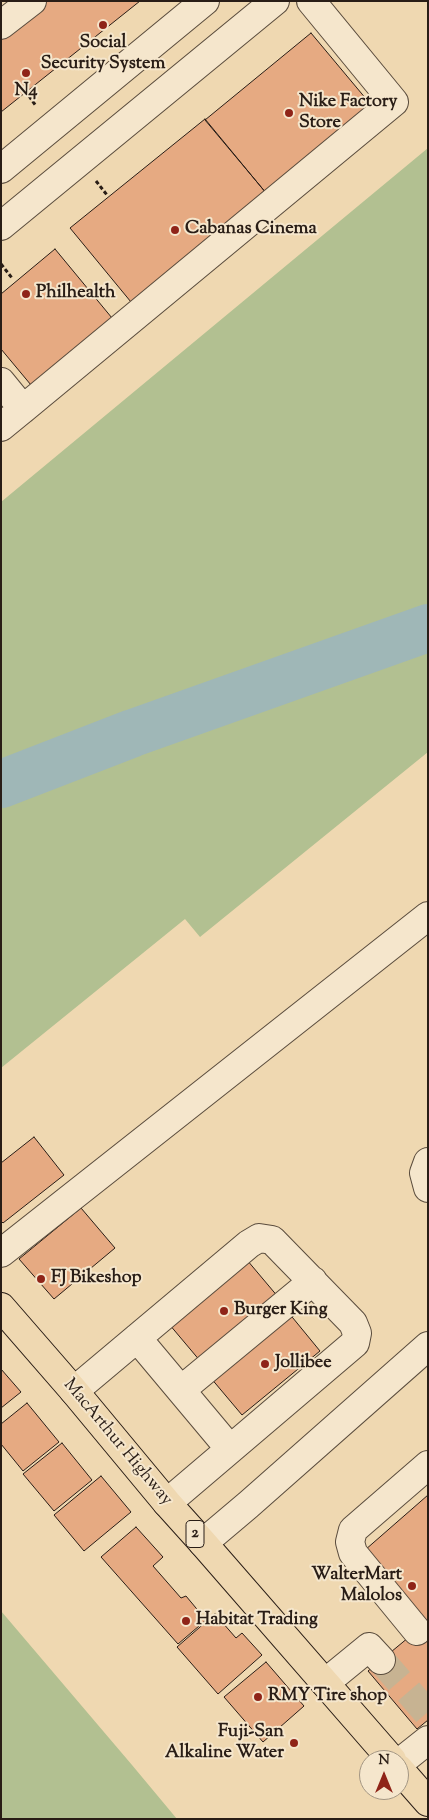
<!DOCTYPE html>
<style>
body{margin:0}
#map{position:relative;width:429px;height:1820px;overflow:hidden;background:#efd8b1;font-family:"Sorts Mill Goudy",serif}
canvas{display:block}
.frame{position:absolute;inset:0;border:2px solid #291d16;pointer-events:none}
.north{position:absolute;left:359px;top:1750px;width:50px;height:50px;box-sizing:border-box;background:#f5e6cc;border:1px solid #a39683;border-radius:50%;rotate:0deg;font-size:14px;font-weight:700;line-height:20px;text-align:center;color:#291d16}
.north::after{content:'';display:block;margin:auto;width:18px;height:22px;background:#8f2418;clip-path:polygon(50% 0,100% 100%,50% 72%,0 100%)}
</style>
<div id="map">
<canvas width="429" height="1820"></canvas>
<div class="frame"></div>
<div class="north">N</div>
</div>
<script>
const ctx = document.querySelector('canvas').getContext('2d');
ctx.lineJoin = 'round';
function fillPath(path, color) { ctx.fillStyle = color; ctx.fill(path, 'evenodd'); }
const shape = rows => new Path2D(rows.map(r => 'M' + r).join(''));
function trace(path, color, width, dash) { ctx.strokeStyle = color; ctx.lineWidth = width; ctx.lineCap = dash ? 'butt' : 'round'; ctx.setLineDash(dash || []); ctx.stroke(path); }
function write(font, color, halo, rows, align = 'center') {
  ctx.font = font + ' "Sorts Mill Goudy",serif'; ctx.lineWidth = 4; ctx.setLineDash([]); ctx.textBaseline = 'middle'; ctx.strokeStyle = halo; ctx.fillStyle = color; for (const [text, x, y, turn = 0] of rows) {
    ctx.save(); ctx.translate(x, y); ctx.rotate((+turn || 0) * Math.PI / 180); ctx.textAlign = isNaN(turn) ? turn : align; if (halo) ctx.strokeText(text, 0, 0); ctx.fillText(text, 0, 0); ctx.restore();
  }
}
fillPath(shape([
 [428,148,428,752,200,937,185,919,1,1068,1,502],
 [1,1611,132,1765,177,1819,1,1819]
]), '#b2c091');
trace(shape([
 [1,784,133,733,428,628]
]), '#9fb7b7', 48);
const building = shape([
 [45,1,140,1,1,112,1,33,45,1],
 [311,33,372,106,267,194,205,120,311,33],
 [205,119,266,193,131,302,70,228,205,119],
 [55,249,112,318,31,385,1,349,1,294,55,249],
 [34,1137,64,1175,3,1223,1,1221,1,1163,34,1137],
 [81,1208,115,1248,54,1299,19,1259,81,1208],
 [247,1260,279,1298,201,1362,169,1324,247,1260],
 [288,1312,320,1351,242,1415,210,1377,288,1312],
 [1,1369,21,1392,1,1408,1,1369],
 [27,1403,59,1442,23,1471,1,1444,1,1424,27,1403],
 [62,1443,92,1480,54,1511,23,1474,62,1443],
 [101,1476,131,1512,84,1551,54,1515,101,1476],
 [428,1495,428,1625,365,1550,428,1495],
 [136,1527,163,1557,153,1566,181,1598,186,1596,206,1620,178,1644,101,1557,136,1527],
 [215,1614,236,1638,242,1633,262,1655,218,1694,177,1647,215,1614],
 [426,1623,428,1625,428,1720,417,1729,368,1671,426,1623],
 [266,1662,304,1706,263,1742,224,1697,266,1662]
]);
fillPath(building, '#e6aa82');
trace(building, '#291d16', 1);
trace(shape([
 [381,1660,428,1714]
]), '#c7b392', 28, [28, 14]);
const minor = shape([
 [1,25,32,1],
 [1,169,205,1],
 [1,226,275,1],
 [1,382,23,409,394,102,311,1],
 [1,427,23,409],
 [428,1162,424,1173,428,1188],
 [1,1253,428,916],
 [137,1338,230,1449],
 [181,1390,313,1281],
 [74,1391,249,1244,259,1238,272,1240,353,1323,357,1333,355,1343,167,1503],
 [203,1543,248,1505,428,1346],
 [417,1631,353,1553,350,1542,353,1530,428,1465],
 [325,1683,369,1647,381,1660],
 [399,1763,428,1740]
]);
const highway = shape([
 [1,1307,74,1391,167,1503,203,1543,392,1760],
 [399,1769,428,1802]
]);
trace(minor, '#5a4c3d', 30);
trace(highway, '#291d16', 30);
trace(shape([
 [29,96,36,106],
 [96,181,107,195],
 [1,264,12,278]
]), '#291d16', 3, [4, 2.5]);
trace(minor, '#f5e6cc', 28);
trace(highway, '#efd8b1', 28);
for (const [x, y, r, color] of [
 [103,25,5,"#8f2418"],
 [26,73,5,"#8f2418"],
 [289,113,5,"#8f2418"],
 [175,230,5,"#8f2418"],
 [26,294,5,"#8f2418"],
 [41,1279,5,"#8f2418"],
 [224,1311,5,"#8f2418"],
 [265,1364,5,"#8f2418"],
 [412,1586,5,"#8f2418"],
 [186,1621,5,"#8f2418"],
 [258,1697,5,"#8f2418"],
 [294,1743,5,"#8f2418"]
]) { const dot = new Path2D(); dot.arc(x, y, r, 0, 2 * Math.PI); ctx.fillStyle = color; ctx.fill(dot); trace(dot, '#f5e6cc', 2); }
for (const [x, y, w] of [
 [195,1534,18]
]) { const box = new Path2D(); box.roundRect(x - w / 2, y - 13.5, w, 27, 4); ctx.fillStyle = '#f5e6cc'; ctx.fill(box); trace(box, '#291d16', 1); }
write('bold 16px', '#291d16', null, [
 ["2",195,1534]
]);
write('bold 18px', '#291d16', '#f5e6cc', [
 ["Social",103,44,"center"],
 ["Security System",103,65,"center"],
 ["N4",26,92,"center"],
 ["Nike Factory",299,103],
 ["Store",299,124],
 ["Cabanas Cinema",185,230],
 ["Philhealth",36,294],
 ["FJ Bikeshop",51,1279],
 ["Burger King",234,1311],
 ["Jollibee",275,1364],
 ["WalterMart",402,1576,"right"],
 ["Malolos",402,1597,"right"],
 ["Habitat Trading",196,1621],
 ["RMY Tire shop",268,1697],
 ["Fuji-San",284,1733,"right"],
 ["Alkaline Water",284,1754,"right"]
], 'left');
write('18px', '#291d16', '#f5e6cc', [
 ["MacArthur Highway",117,1443,50]
]);
</script>
